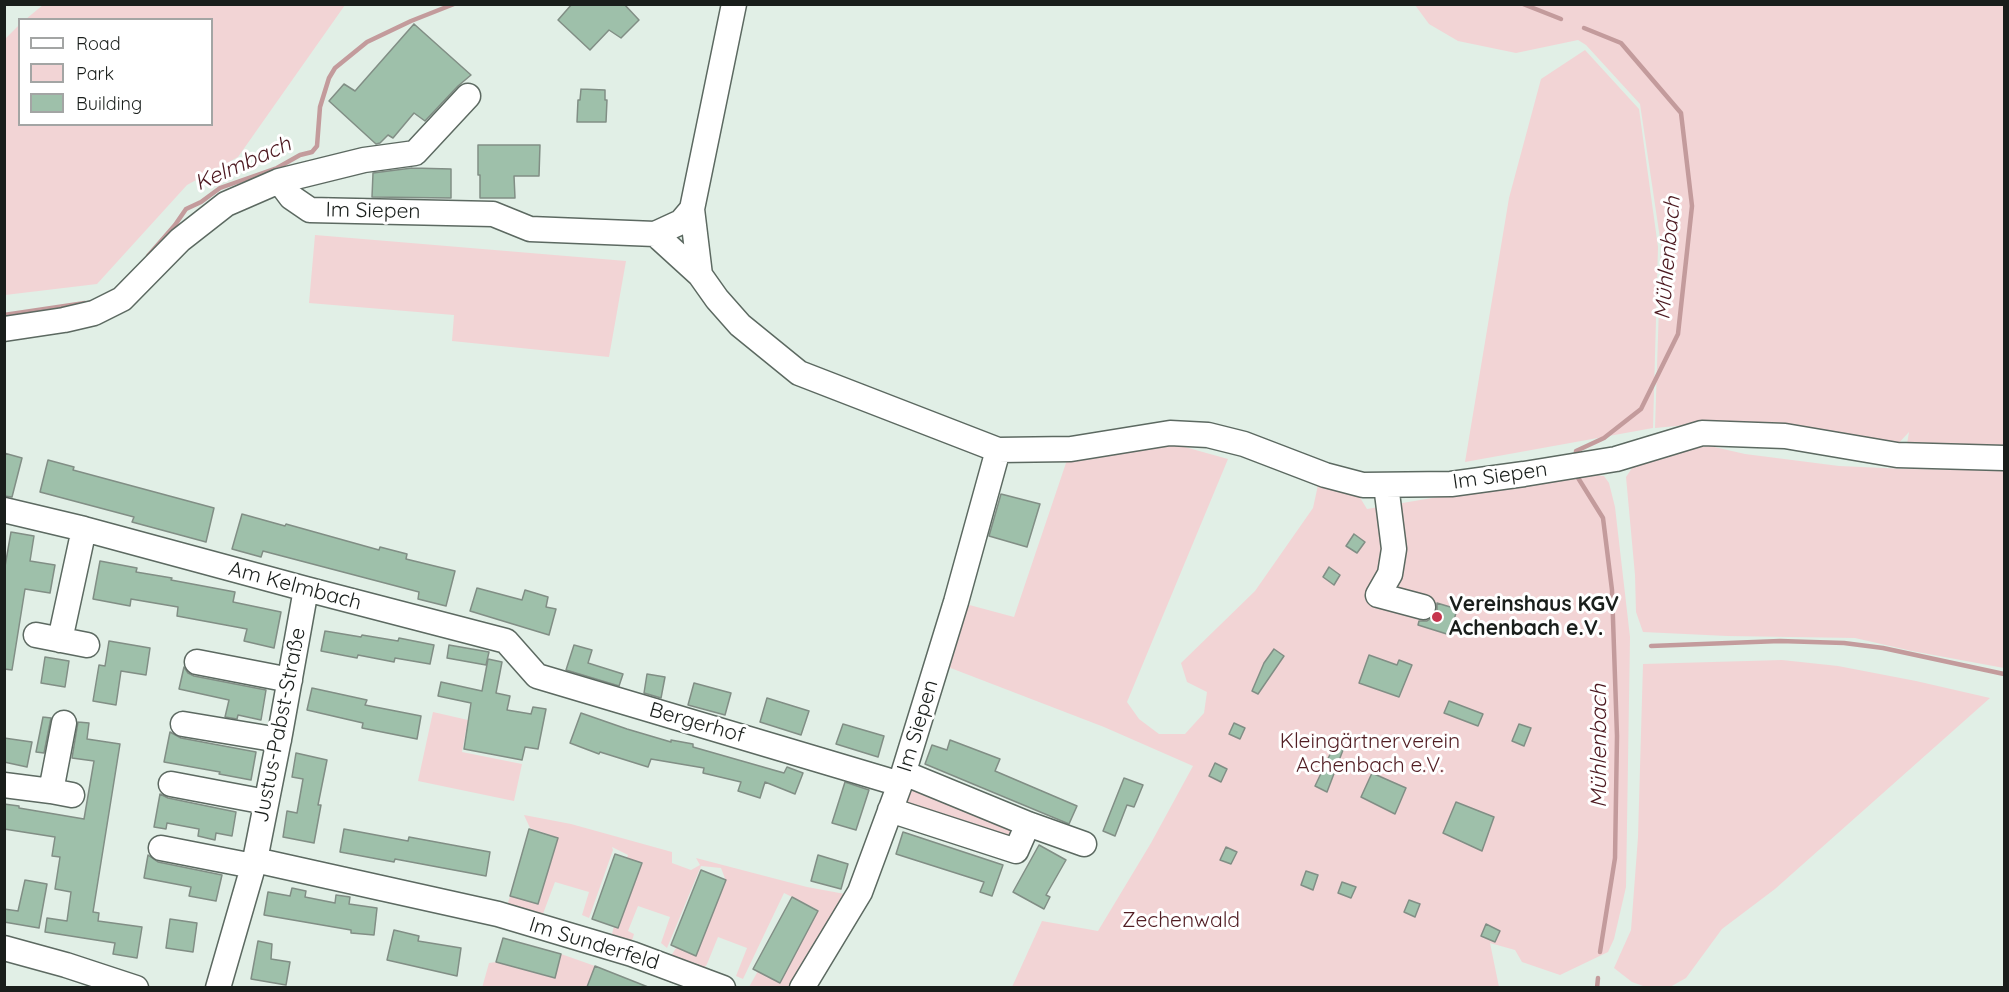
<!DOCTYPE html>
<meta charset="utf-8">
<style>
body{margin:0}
#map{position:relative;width:2009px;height:992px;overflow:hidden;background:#e1efe6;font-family:Quicksand,sans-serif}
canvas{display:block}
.frame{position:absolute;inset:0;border:6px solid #191e1b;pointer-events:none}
.legend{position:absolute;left:18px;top:18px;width:195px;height:108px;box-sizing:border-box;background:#fff;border:2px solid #a3a5a4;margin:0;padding:8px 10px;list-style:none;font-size:18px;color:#191e1b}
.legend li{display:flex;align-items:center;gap:12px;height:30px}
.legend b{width:30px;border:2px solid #a3a5a4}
</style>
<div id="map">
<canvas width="2009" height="992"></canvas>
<div class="frame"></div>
<ul class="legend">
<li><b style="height:8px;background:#fff"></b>Road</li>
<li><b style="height:16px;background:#f2d4d5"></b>Park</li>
<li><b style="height:16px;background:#9ec0aa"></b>Building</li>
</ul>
</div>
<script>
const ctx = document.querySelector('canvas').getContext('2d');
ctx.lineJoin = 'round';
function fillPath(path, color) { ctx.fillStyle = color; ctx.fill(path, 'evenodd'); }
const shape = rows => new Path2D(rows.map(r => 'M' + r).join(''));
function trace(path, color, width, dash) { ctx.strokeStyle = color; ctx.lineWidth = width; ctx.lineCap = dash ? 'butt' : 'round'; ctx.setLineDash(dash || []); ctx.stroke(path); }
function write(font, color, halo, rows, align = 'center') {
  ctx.font = font + ' Quicksand,sans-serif'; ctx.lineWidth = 6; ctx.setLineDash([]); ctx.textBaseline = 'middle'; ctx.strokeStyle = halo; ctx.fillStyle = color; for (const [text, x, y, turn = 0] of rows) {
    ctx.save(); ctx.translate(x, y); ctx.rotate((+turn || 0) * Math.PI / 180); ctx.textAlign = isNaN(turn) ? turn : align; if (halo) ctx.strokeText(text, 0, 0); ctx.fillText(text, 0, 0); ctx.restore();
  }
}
fillPath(shape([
 [43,5,43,4,345,5,238,157,187,185,97,284,5,295,5,39,19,25,20,124,212,124,212,20,26,19],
 [1415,5,2004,5,2004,454,1907,444,1909,432,1897,445,1709,423,1655,428,1661,245,1640,104,1586,45,1578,40,1516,53,1458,41,1429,24],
 [1585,50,1639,109,1658,247,1653,428,1465,462,1509,198,1541,79],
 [315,235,626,261,609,357,452,341,454,315,309,303],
 [1174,444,1228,459,1127,702,1139,719,1159,734,1185,734,1204,713,1207,692,1187,682,1181,663,1255,591,1313,508,1318,485,1359,496,1367,509,1580,473,1604,476,1609,483,1615,507,1630,637,1626,887,1614,939,1608,952,1560,975,1522,962,1515,950,1490,943,1499,987,1012,987,1042,921,1098,931,1151,843,1193,766,1104,727,948,667,962,603,1014,617,1068,457],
 [1710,446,1745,454,1839,466,1906,469,2004,470,2004,668,1912,651,1855,638,1727,636,1643,632,1636,612,1635,575,1626,477,1632,468,1645,459,1671,451],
 [1782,660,1838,666,1916,681,1990,698,1775,889,1722,929,1686,978,1670,987,1646,987,1632,982,1614,968,1631,930,1638,837,1643,664],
 [433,712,468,720,462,752,522,764,514,801,418,781],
 [909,787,1008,824,1012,831,1008,838,904,807],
 [524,815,571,824,672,852,672,863,691,870,700,865,696,858,807,887,845,894,791,988,749,987,758,971,818,910,784,893,743,979,736,976,747,948,718,937,707,964,701,973,669,959,676,948,696,955,726,881,721,868,701,866,667,948,661,943,670,917,638,906,628,931,634,934,631,944,611,938,614,926,618,928,641,863,627,858,628,855,612,847,613,850,589,918,582,915,589,892,555,882,541,919,506,909,510,896,538,904,558,838,530,828],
 [561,954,595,966,587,987,482,988,489,963,496,962,554,978]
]), '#f2d4d5');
trace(shape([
 [1523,4,1561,19],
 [148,256,175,225,186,209,201,202,220,188,277,168,300,155,312,152,317,146,320,107,329,78,335,68,367,42,411,21,454,4],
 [4,315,85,303],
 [1576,459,1576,451,1604,438,1641,409,1678,334,1692,206,1681,113,1621,43,1584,28],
 [1575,473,1603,518,1612,590,1617,736,1615,858,1600,952],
 [1651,646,1780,641,1844,643,1883,648,2004,674],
 [1597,988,1598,978]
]), '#c39b9c', 4.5);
const building = shape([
 [572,4,624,4,639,20,621,38,609,30,590,50,558,20,572,4],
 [414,24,471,75,458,86,425,121,414,113,393,138,388,135,380,143,376,144,329,101,344,84,355,91,414,24],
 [581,89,605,90,605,100,607,100,606,122,577,122,578,100,580,100,581,89],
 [478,145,540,145,539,176,514,176,515,198,480,198,480,175,478,175,478,145],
 [412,168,451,169,451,198,372,197,373,173,412,168],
 [4,453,22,458,12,497,4,496,4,453],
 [48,460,74,467,73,470,214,508,206,542,132,522,134,517,40,492,48,460],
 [1001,494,1040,504,1027,547,989,536,1001,494],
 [242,514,285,526,286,524,379,550,380,547,407,554,406,559,455,571,446,606,418,599,419,592,263,551,261,557,232,549,242,514],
 [11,532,34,536,30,561,55,565,50,593,25,589,12,670,4,669,4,572,11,532],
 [1354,534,1365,542,1357,553,1346,546,1354,534],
 [100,561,137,568,136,572,172,578,171,580,235,592,233,602,281,612,274,648,244,641,247,629,177,616,178,607,131,599,130,606,93,599,100,561],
 [1329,567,1340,575,1334,585,1323,577,1329,567],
 [477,588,522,600,525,590,548,597,546,607,556,609,549,635,470,611,477,588],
 [1437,603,1457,609,1450,635,1418,625,1419,621,1427,621,1433,617,1437,610,1437,603],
 [325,631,361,637,362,635,398,641,399,638,434,645,430,664,395,658,394,662,358,655,357,658,321,651,325,631],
 [109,641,150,648,146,675,121,671,116,705,93,701,99,665,105,666,109,641],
 [449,645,489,652,486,665,447,658,449,645],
 [574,645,592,650,588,663,623,674,619,686,566,670,574,645],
 [1274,649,1284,656,1258,694,1252,691,1264,663,1274,649],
 [1369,655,1397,665,1399,660,1412,665,1399,697,1359,683,1369,655],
 [45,657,69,661,65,687,41,683,45,657],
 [488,659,502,662,496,693,510,696,507,710,531,714,533,707,546,709,538,749,525,747,522,760,464,749,471,703,438,696,441,682,482,691,488,659],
 [184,667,188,673,194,676,266,690,261,720,238,715,237,719,225,717,229,700,179,689,184,667],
 [647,674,665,677,661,698,644,693,647,674],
 [694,683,731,693,725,715,688,705,694,683],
 [312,688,367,700,365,705,421,716,417,739,362,728,363,723,307,710,312,688],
 [767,698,809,711,801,735,760,722,767,698],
 [1449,701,1483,714,1478,726,1444,713,1449,701],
 [581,713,627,729,671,742,671,740,693,744,693,747,784,773,787,767,803,773,795,794,765,782,760,798,738,791,741,782,703,773,704,768,651,759,648,767,600,752,599,754,570,743,581,713],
 [43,717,51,718,44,753,36,752,43,717],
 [78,722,89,723,87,739,120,744,93,912,99,913,98,921,142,927,137,958,113,954,115,943,45,932,47,918,67,921,71,892,55,889,60,857,52,856,55,837,4,829,4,804,19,806,19,808,84,819,94,761,72,758,78,722],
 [1234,723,1245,728,1240,739,1229,734,1234,723],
 [843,724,884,736,878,757,836,744,843,724],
 [1519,724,1531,728,1524,746,1512,741,1519,724],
 [170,732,181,738,256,752,251,780,219,774,220,772,164,762,170,732],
 [4,738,32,742,27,767,4,762,4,738],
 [950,740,1000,759,995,771,1077,806,1069,824,925,764,932,745,947,750,950,740],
 [1334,746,1343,750,1327,792,1315,786,1334,746],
 [296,753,327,760,318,805,321,805,314,843,283,837,287,811,297,813,303,779,292,777,296,753],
 [1215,763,1227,769,1221,782,1209,776,1215,763],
 [1372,773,1406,788,1395,814,1361,797,1372,773],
 [1124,778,1143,785,1134,807,1127,805,1115,836,1103,831,1124,778],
 [845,782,869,790,856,830,832,823,845,782],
 [160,794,168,798,236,812,232,836,216,833,215,840,198,836,199,829,167,823,166,829,154,827,160,794],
 [1456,802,1494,817,1482,851,1443,833,1456,802],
 [344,829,408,841,409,837,490,852,486,876,395,859,394,862,340,852,344,829],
 [529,829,558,838,538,904,510,896,529,829],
 [903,832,1003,865,992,896,980,892,984,882,896,854,903,832],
 [1039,845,1066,860,1046,895,1050,897,1044,909,1013,892,1039,845],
 [1226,847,1237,852,1231,864,1220,860,1226,847],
 [615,854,642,863,618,928,592,919,615,854],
 [148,855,158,862,222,875,216,901,189,896,191,887,144,878,148,855],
 [818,855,848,864,841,889,811,881,818,855],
 [701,870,726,880,696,956,671,945,701,870],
 [1306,871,1318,875,1313,890,1301,885,1306,871],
 [25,880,47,884,39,928,4,922,4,909,18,911,25,880],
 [1342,882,1356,887,1351,898,1338,893,1342,882],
 [292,888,306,891,305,897,335,903,336,895,350,897,349,904,377,908,374,935,351,933,351,930,264,915,268,892,290,896,292,888],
 [792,897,818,911,780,983,753,969,792,897],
 [1409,900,1420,904,1415,917,1404,912,1409,900],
 [170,919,197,923,193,952,166,948,170,919],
 [1486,924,1500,931,1495,942,1481,936,1486,924],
 [394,930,419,936,418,941,461,948,457,976,387,960,394,930],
 [503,938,561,954,555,978,496,962,503,938],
 [258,941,272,944,271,959,290,962,286,985,251,979,258,941],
 [595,966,648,987,587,987,595,966]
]);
fillPath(building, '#9ec0aa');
trace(building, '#818e85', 1.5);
const minor = shape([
 [279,181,364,160,415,153,468,96],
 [655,234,700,275,717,299,740,325,799,373,998,450,1071,449,1170,433,1208,435,1244,444,1325,475,1363,485,1451,484,1524,474,1616,459,1702,433,1785,436,1897,455,2004,458],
 [700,275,692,209,734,4],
 [4,329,64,320,94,313,122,299,180,240,226,204,279,181,291,197,310,210,493,214,530,229,655,234,681,222,692,209],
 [1386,485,1394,549,1390,574,1378,595,1423,607],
 [4,510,84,529,306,589,506,641,537,676,900,784],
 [36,635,87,645],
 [60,640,84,529],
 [197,662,290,680],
 [64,723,51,791,72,795],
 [183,724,279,740],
 [904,773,1028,824,1084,844],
 [171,784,266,802],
 [4,785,51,791],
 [890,810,1016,851,1028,824],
 [161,848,253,866],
 [255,860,498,914,632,954,723,988],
 [4,948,66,965,136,988],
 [218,988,255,860,280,734,306,589],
 [802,988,860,892,900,784,956,602,998,450]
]);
trace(minor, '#5c6961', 27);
trace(minor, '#fff', 24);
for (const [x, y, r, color] of [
 [1437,617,6,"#c6354e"]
]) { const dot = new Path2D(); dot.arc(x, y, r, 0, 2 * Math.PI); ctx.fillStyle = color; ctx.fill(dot); trace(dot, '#fff', 2); }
write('21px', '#191e1b', '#fff', [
 ["Im Siepen",373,211,1],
 ["Im Siepen",1500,476,-8],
 ["Am Kelmbach",295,586,15],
 ["Bergerhof",697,723,16],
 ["Justus-Pabst-Straße",280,725,-79],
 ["Im Siepen",918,726,-73],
 ["Im Sunderfeld",594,944,17]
]);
write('bold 21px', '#191e1b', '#fff', [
 ["Vereinshaus KGV",1449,605],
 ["Achenbach e.V.",1449,629]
], 'left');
write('21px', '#511d23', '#fff', [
 ["Kleingärtnerverein",1370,742],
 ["Achenbach e.V.",1370,766],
 ["Zechenwald",1181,921]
]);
write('italic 22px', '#4c181f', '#fff', [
 ["Kelmbach",243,164,-24],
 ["Mühlenbach",1668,258,-85],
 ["Mühlenbach",1599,746,-90]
]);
</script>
